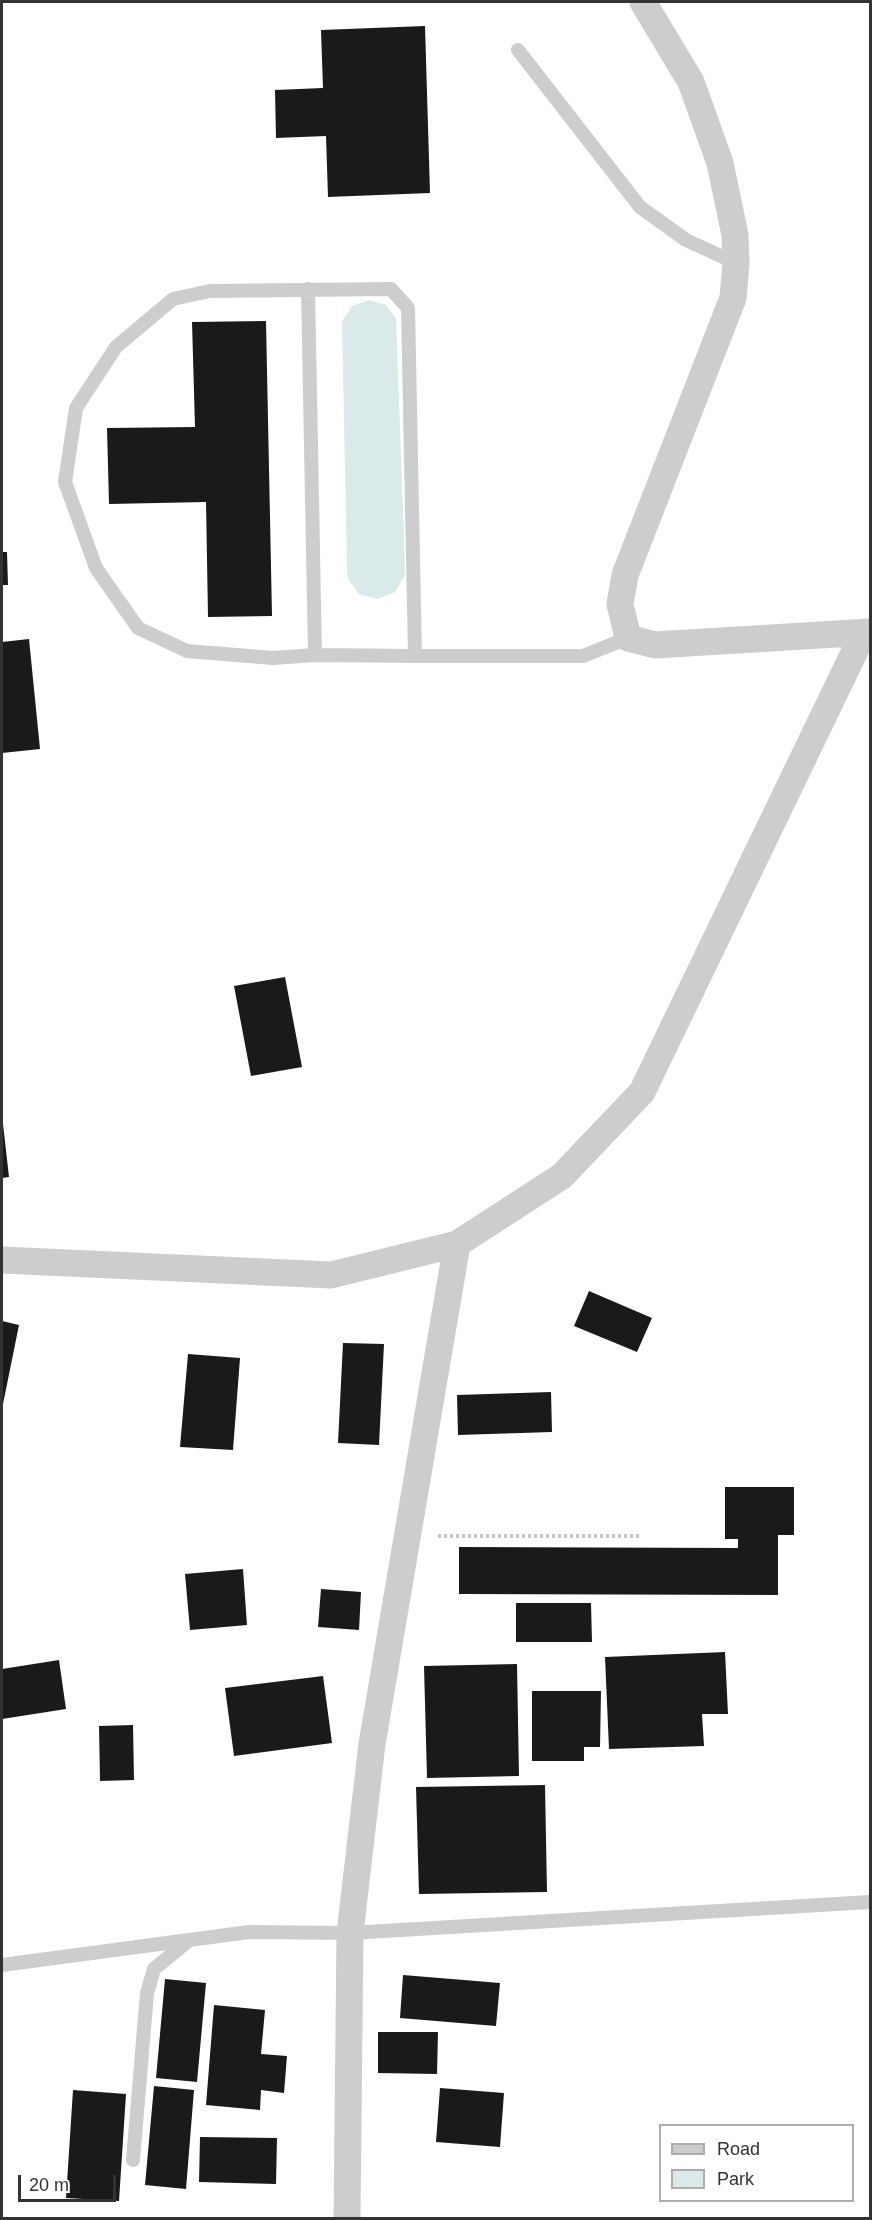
<!DOCTYPE html>
<style>
body{margin:0}
#map{position:relative;width:872px;height:2220px;overflow:hidden;background:#fff;font-family:Helvetica,sans-serif}
canvas{display:block}
.frame{position:absolute;inset:0;border:3px solid #333;pointer-events:none}
.legend{position:absolute;left:659px;top:2124px;width:195px;height:78px;box-sizing:border-box;background:#fff;border:2px solid #adadad;margin:0;padding:8px 10px;list-style:none;font-size:18px;color:#333}
.legend li{display:flex;align-items:center;gap:12px;height:30px}
.legend b{width:30px;border:2px solid #adadad}
.scale{position:absolute;left:18px;top:2175px;width:98px;height:27px;box-sizing:border-box;border:3px solid #333;border-top:0;padding-left:8px;font-size:18px;line-height:21px;white-space:nowrap;color:#333;-webkit-text-stroke:4px #fff;paint-order:stroke}
</style>
<div id="map">
<canvas width="872" height="2220"></canvas>
<div class="frame"></div>
<ul class="legend">
<li><b style="height:8px;background:#cdcdcd"></b>Road</li>
<li><b style="height:16px;background:#dae9ea"></b>Park</li>
</ul>
<div class="scale">20 m</div>
</div>
<script>
const ctx = document.querySelector('canvas').getContext('2d');
ctx.lineJoin = 'round';
function fillPath(path, color) { ctx.fillStyle = color; ctx.fill(path, 'evenodd'); }
const shape = rows => new Path2D(rows.map(r => 'M' + r).join(''));
function trace(path, color, width, dash) { ctx.strokeStyle = color; ctx.lineWidth = width; ctx.lineCap = dash ? 'butt' : 'round'; ctx.setLineDash(dash || []); ctx.stroke(path); }
fillPath(shape([
 [369,300,386,305,396,319,405,565,405,575,395,592,377,599,359,594,348,579,347,569,342,322,352,306]
]), '#dae9ea');
fillPath(shape([
 [425,26,430,193,328,197,326,136,276,138,275,90,323,88,321,30],
 [266,321,272,616,208,617,206,502,109,504,107,428,195,427,192,322],
 [2,552,7,552,8,585,2,585],
 [29,639,40,749,2,753,2,642],
 [285,977,302,1067,251,1076,234,986],
 [2,1115,9,1177,2,1178],
 [589,1291,652,1318,637,1352,574,1326],
 [2,1321,19,1325,3,1404,2,1404],
 [343,1343,384,1344,379,1445,338,1443],
 [188,1354,240,1358,233,1450,180,1447],
 [551,1392,552,1432,458,1435,457,1395],
 [725,1487,794,1487,794,1535,778,1535,778,1595,459,1594,459,1547,738,1548,738,1539,725,1539],
 [243,1569,247,1625,190,1630,185,1574],
 [321,1589,361,1592,359,1630,318,1627],
 [516,1603,591,1603,592,1642,516,1642],
 [725,1652,728,1714,702,1714,704,1746,609,1749,605,1657],
 [59,1660,66,1709,2,1719,2,1669],
 [517,1664,519,1776,427,1778,424,1666],
 [323,1676,332,1743,234,1756,225,1688],
 [532,1691,601,1691,600,1747,584,1747,584,1761,532,1761],
 [133,1725,134,1780,100,1781,99,1726],
 [545,1785,547,1892,419,1894,416,1787],
 [403,1975,500,1983,496,2026,400,2018],
 [165,1979,206,1983,197,2082,156,2078],
 [214,2005,265,2010,261,2054,287,2056,284,2093,261,2090,260,2110,206,2105],
 [378,2032,438,2032,437,2074,378,2073],
 [154,2086,194,2090,186,2189,145,2185],
 [440,2088,504,2093,500,2147,436,2142],
 [73,2090,126,2094,119,2201,66,2198],
 [200,2137,277,2138,276,2184,199,2182]
]), '#1a1a1a');
trace(shape([
 [438,1536,640,1536]
]), '#c7c7c7', 4, [3, 3]);
trace(shape([
 [518,50,640,207,686,240,736,263],
 [308,289,315,655],
 [415,656,408,308,391,289,210,291,173,299,116,347,76,408,65,482,96,568,138,628,187,651,273,658,315,655,415,656,583,656,628,638],
 [2,1965,249,1932,350,1933,870,1902],
 [133,2160,147,1993,154,1969,188,1941]
]), '#cdcdcd', 14);
trace(shape([
 [643,2,691,82,720,163,735,235,736,263,733,298,625,575,620,604,628,638,655,645,870,632],
 [2,1260,331,1275,457,1244,562,1176,642,1092,864,632],
 [347,2218,350,1933,372,1744,457,1244]
]), '#cdcdcd', 27);
</script>
